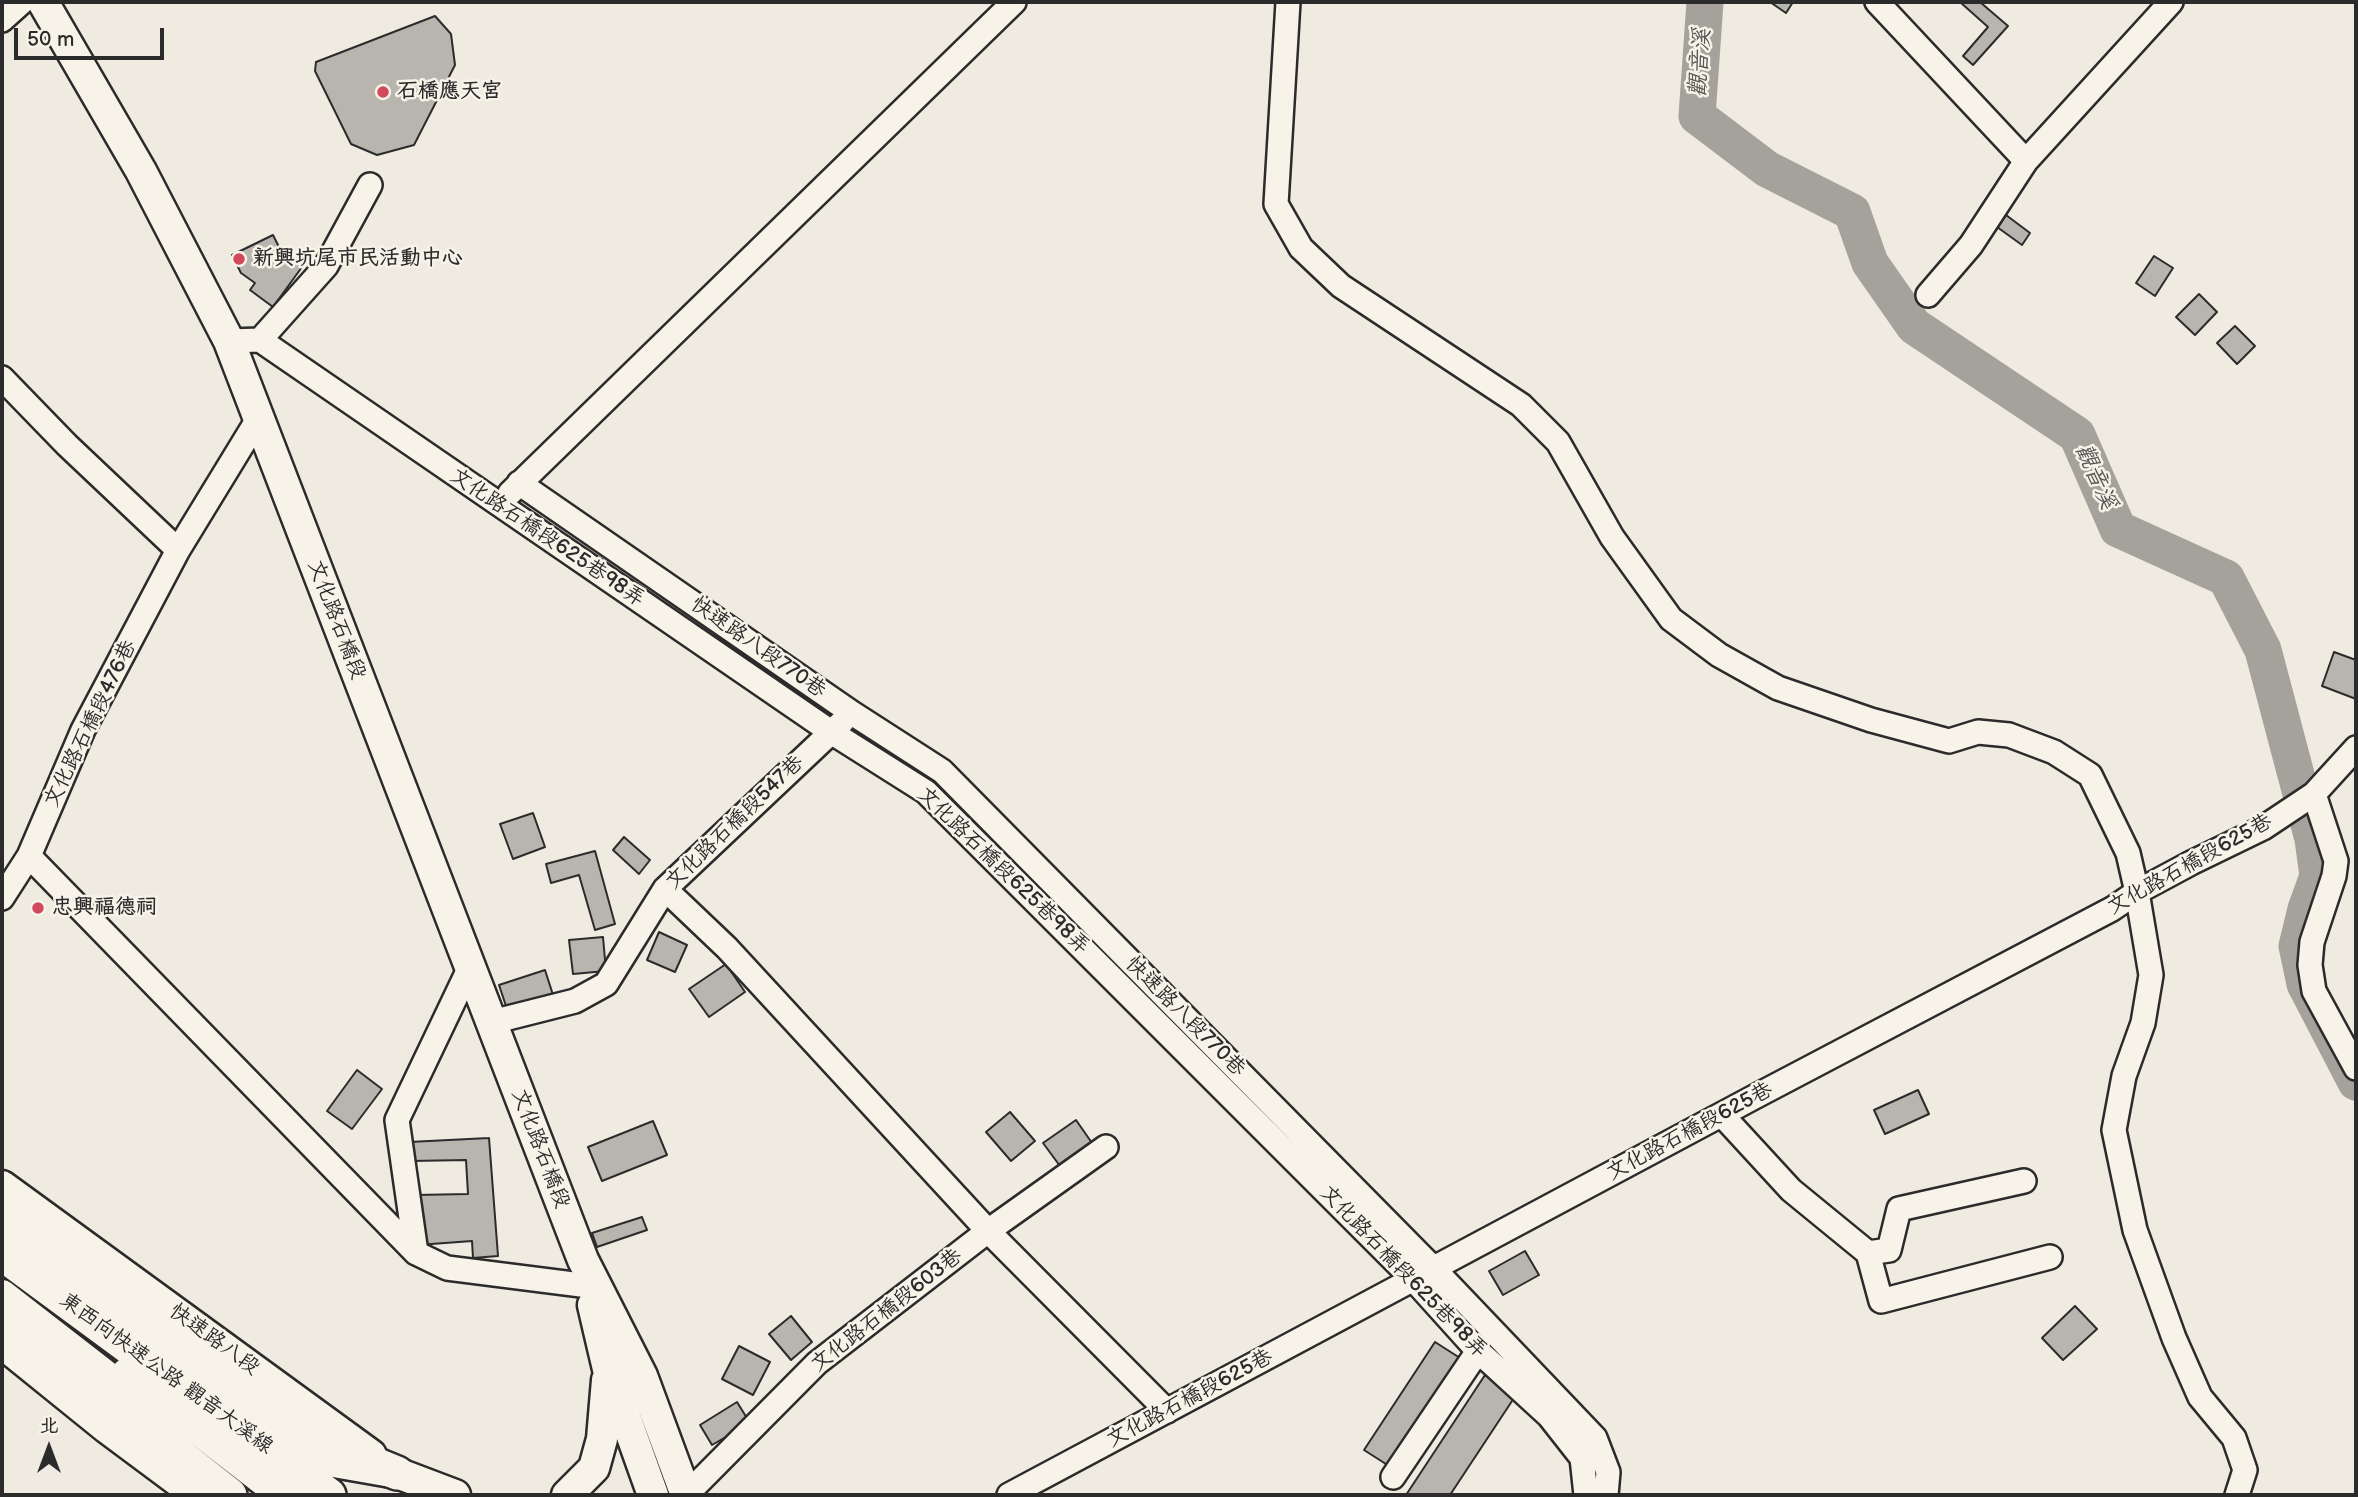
<!DOCTYPE html>
<meta charset="utf-8">
<style>
body{margin:0}
#map{position:relative;width:2358px;height:1497px;overflow:hidden;background:#efebe0;font-family:"Balsamiq Sans","LXGW WenKai TC",sans-serif}
canvas{display:block}
.frame{position:absolute;inset:0;border:4px solid #2b2b2b;pointer-events:none}
.north{position:absolute;left:14px;top:1413px;width:70px;height:70px;-webkit-text-stroke:5px #f7f3e8;paint-order:stroke;rotate:0deg;font-size:19px;font-weight:700;line-height:28px;text-align:center;color:#2b2b2b}
.north::after{content:'';display:block;margin:auto;width:24px;height:32px;background:#2b2b2b;clip-path:polygon(50% 0,100% 100%,50% 72%,0 100%)}
.scale{position:absolute;left:14px;top:28px;width:150px;height:32px;box-sizing:border-box;border:4px solid #2b2b2b;border-top:0;padding-left:9px;font-size:21px;line-height:24px;white-space:nowrap;color:#2b2b2b;-webkit-text-stroke:5px #f7f3e8;paint-order:stroke}
</style>
<div id="map">
<canvas width="2358" height="1497"></canvas>
<div class="frame"></div>
<div class="north">北</div>
<div class="scale">50 m</div>
</div>
<script>
const ctx = document.querySelector('canvas').getContext('2d');
ctx.lineJoin = 'round';
const shape = rows => new Path2D(rows.map(r => 'M' + r).join(''));
function trace(path, color, width, dash) { ctx.strokeStyle = color; ctx.lineWidth = width; ctx.lineCap = dash ? 'butt' : 'round'; ctx.setLineDash(dash || []); ctx.stroke(path); }
function fillPath(path, color) { ctx.fillStyle = color; ctx.fill(path, 'evenodd'); }
function write(font, color, halo, rows, align = 'center') {
  ctx.font = font + ' "Balsamiq Sans","LXGW WenKai TC",sans-serif'; ctx.lineWidth = 5; ctx.setLineDash([]); ctx.textBaseline = 'middle'; ctx.strokeStyle = halo; ctx.fillStyle = color; for (const [text, x, y, turn = 0] of rows) {
    ctx.save(); ctx.translate(x, y); ctx.rotate((+turn || 0) * Math.PI / 180); ctx.textAlign = isNaN(turn) ? turn : align; if (halo) ctx.strokeText(text, 0, 0); ctx.fillText(text, 0, 0); ctx.restore();
  }
}
trace(shape([
 [1705,2,1697,116,1767,169,1852,212,1870,263,1914,326,2077,435,2118,529,2226,578,2263,650,2313,839,2318,876,2306,909,2297,946,2305,984,2356,1082]
]), '#a4a29a', 37);
const building = shape([
 [1770,2,1793,2,1786,13,1770,2],
 [1960,2,1980,2,2008,26,1973,65,1963,56,1988,27,1960,2],
 [435,16,451,34,455,65,414,145,377,155,351,144,315,71,316,62,435,16],
 [2006,215,2030,233,2022,245,1997,227,2006,215],
 [273,235,282,253,302,267,273,307,250,290,255,283,241,273,232,255,273,235],
 [2154,256,2173,268,2155,296,2136,283,2154,256],
 [2199,294,2217,312,2195,335,2176,317,2199,294],
 [2235,326,2255,346,2237,364,2217,343,2235,326],
 [2334,652,2356,660,2356,699,2322,686,2334,652],
 [533,813,545,847,513,859,500,824,533,813],
 [624,837,650,860,639,874,613,850,624,837],
 [595,851,615,924,595,930,579,875,551,883,546,864,595,851],
 [659,932,687,945,675,972,647,960,659,932],
 [603,937,606,971,573,974,569,940,603,937],
 [726,964,745,992,709,1017,689,989,726,964],
 [545,970,554,998,508,1012,499,985,545,970],
 [357,1070,382,1089,352,1129,327,1111,357,1070],
 [1918,1090,1929,1114,1885,1134,1874,1110,1918,1090],
 [1010,1112,1035,1141,1011,1161,986,1132,1010,1112],
 [1076,1120,1092,1143,1060,1166,1043,1143,1076,1120],
 [653,1121,667,1155,602,1181,588,1147,653,1121],
 [489,1138,498,1256,473,1258,472,1241,418,1245,415,1195,468,1194,466,1160,411,1161,409,1142,489,1138],
 [642,1217,647,1230,597,1247,592,1233,642,1217],
 [1525,1251,1539,1275,1503,1295,1489,1271,1525,1251],
 [2075,1306,2097,1329,2063,1360,2042,1338,2075,1306],
 [791,1316,812,1342,791,1360,769,1334,791,1316],
 [1435,1342,1460,1358,1389,1466,1364,1450,1435,1342],
 [739,1346,770,1362,753,1395,722,1379,739,1346],
 [1485,1375,1516,1395,1450,1495,1406,1495,1485,1375],
 [737,1402,750,1423,712,1445,700,1425,737,1402]
]);
fillPath(building, '#b8b5ae');
trace(building, '#2b2b2b', 2);
const minor = shape([
 [1288,2,1276,204,1301,248,1341,286,1521,405,1558,442,1612,537,1671,619,1719,655,1778,688,1871,720,1949,741,1978,732,2009,735,2054,752,2090,775,2128,853,2137,892,2151,975,2143,1023,2124,1076,2114,1130,2135,1230,2174,1338,2200,1397,2234,1438,2245,1470,2237,1495],
 [1877,2,2026,161],
 [2,20,22,2],
 [1928,295,1971,245,2026,161,2171,2],
 [260,340,326,266,370,185],
 [229,341,260,340,831,732,926,792,1414,1280,1478,1351,1549,1416,1582,1458,1586,1495],
 [2,378,67,445,178,550],
 [519,483,852,713,942,771,1434,1269,1595,1438,1608,1472,1606,1495],
 [510,493,1014,2],
 [2314,794,2336,861,2334,876,2312,942,2310,965,2314,991,2356,1068],
 [29,856,416,1253,447,1268,589,1286],
 [665,889,727,948,988,1231,1167,1411],
 [2,898,29,856,83,730,178,550,258,419],
 [492,1022,575,1001,606,984,665,889,842,722],
 [1722,1115,1791,1190,1868,1253,1881,1301,2050,1257],
 [416,1253,397,1120,470,967],
 [1868,1253,1889,1250,1899,1209,2024,1181],
 [1393,1477,1478,1351],
 [686,1495,817,1363,988,1231,1106,1147],
 [1009,1495,1760,1094,2112,909,2137,892,2191,863,2263,828,2314,794,2356,748]
]);
const major = shape([
 [43,2,141,171,229,341,583,1260,642,1376,686,1495],
 [2,1186,371,1455],
 [2,1235,117,1316],
 [2,1295,145,1406],
 [593,1305,608,1369,653,1495],
 [2,1343,107,1428,197,1495],
 [283,1434,317,1459,397,1473,455,1495],
 [567,1495,594,1468,602,1439,607,1380]
]);
const highway = shape([
 [2,1213,71,1262,280,1425,397,1473],
 [2,1254,329,1495],
 [2,1316,230,1495],
 [128,1374,285,1495]
]);
trace(minor, '#2b2b2b', 28);
trace(major, '#2b2b2b', 35);
trace(highway, '#2b2b2b', 38);
trace(minor, '#f7f3e8', 23);
trace(major, '#f7f3e8', 30);
trace(highway, '#f7f3e8', 33);
for (const [x, y, r, color] of [
 [383,92,7,"#d1495b"],
 [239,259,7,"#d1495b"],
 [38,908,7,"#d1495b"]
]) { const dot = new Path2D(); dot.arc(x, y, r, 0, 2 * Math.PI); ctx.fillStyle = color; ctx.fill(dot); trace(dot, '#f7f3e8', 2.5); }
write('bold 21px', '#2b2b2b', '#f7f3e8', [
 ["石橋應天宮",397,92],
 ["新興坑尾市民活動中心",253,259],
 ["忠興福德祠",52,908]
], 'left');
write('21px', '#2b2b2b', '#f7f3e8', [
 ["文化路石橋段625巷98弄",547,538,34],
 ["文化路石橋段",336,620,69],
 ["快速路八段770巷",758,648,35],
 ["文化路石橋段476巷",91,724,-64],
 ["文化路石橋段547巷",735,823,-44],
 ["文化路石橋段625巷",2190,865,-29],
 ["文化路石橋段625巷98弄",1003,871,44],
 ["快速路八段770巷",1185,1017,45],
 ["文化路石橋段625巷",1690,1132,-28],
 ["文化路石橋段",540,1149,69],
 ["文化路石橋段625巷98弄",1403,1272,46],
 ["文化路石橋段603巷",887,1311,-38],
 ["快速路八段",214,1340,36],
 ["東西向快速公路 觀音大溪線",166,1374,36],
 ["文化路石橋段625巷",1190,1399,-28]
]);
write('italic 23px', '#555552', '#f7f3e8', [
 ["觀音溪",1701,63,-86],
 ["觀音溪",2095,477,66]
]);
</script>
